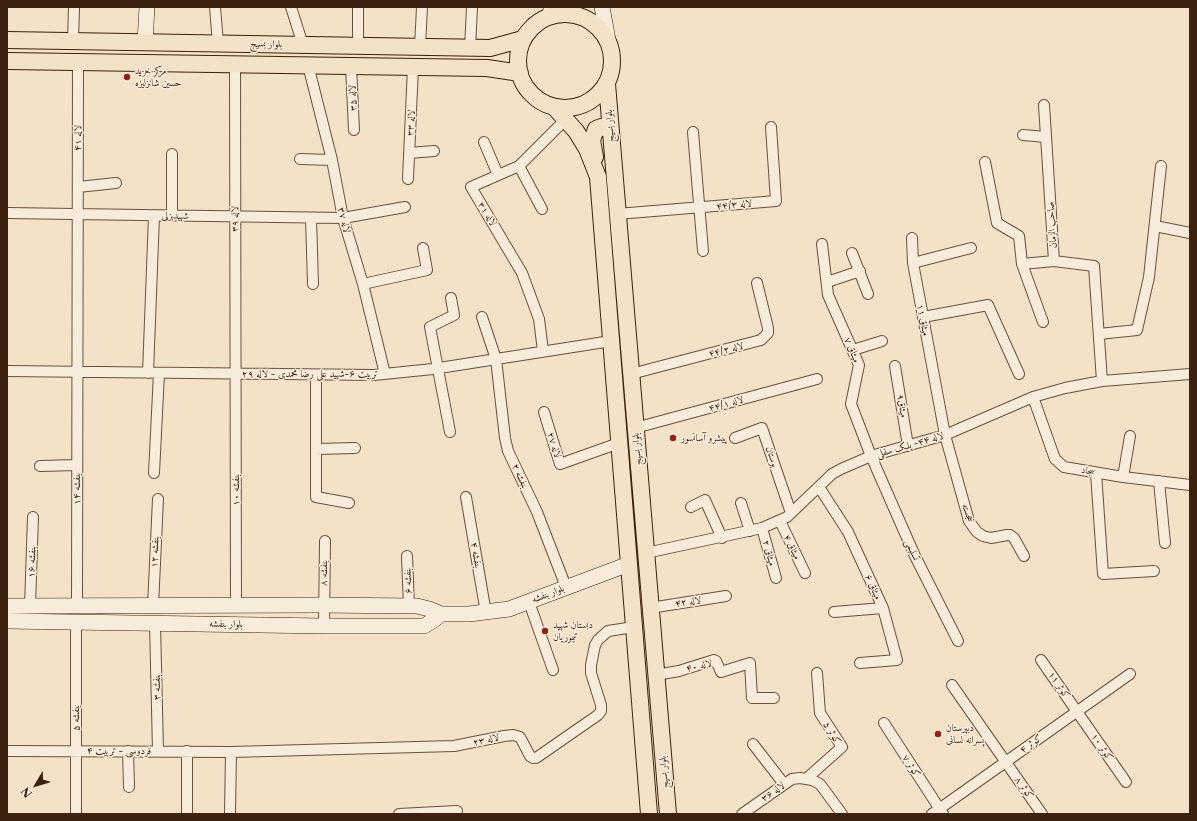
<!DOCTYPE html>
<meta charset="utf-8">
<style>
body{margin:0}
#map{position:relative;width:1197px;height:821px;overflow:hidden;background:#f3e2c7;font-family:"Libre Caslon Text",serif}
canvas{display:block}
.frame{position:absolute;inset:0;border:8px solid #3c210e;pointer-events:none}
.north{position:absolute;left:16px;top:765px;width:40px;height:40px;-webkit-text-stroke:3px #f7ecdb;paint-order:stroke;rotate:232deg;font-size:11px;font-weight:700;line-height:16px;text-align:center;color:#3c210e}
.north::after{content:'';display:block;margin:auto;width:14px;height:18px;background:#3c210e;clip-path:polygon(50% 0,100% 100%,50% 72%,0 100%)}
</style>
<div id="map">
<canvas width="1197" height="821"></canvas>
<div class="frame"></div>
<div class="north">N</div>
</div>
<script>
const ctx = document.querySelector('canvas').getContext('2d');
ctx.lineJoin = 'round';
const shape = rows => new Path2D(rows.map(r => 'M' + r).join(''));
function trace(path, color, width, dash) { ctx.strokeStyle = color; ctx.lineWidth = width; ctx.lineCap = dash ? 'butt' : 'round'; ctx.setLineDash(dash || []); ctx.stroke(path); }
function write(font, color, halo, rows, align = 'center') {
  ctx.font = font + ' "Libre Caslon Text",Amiri,serif'; ctx.lineWidth = 3; ctx.setLineDash([]); ctx.textBaseline = 'middle'; ctx.strokeStyle = halo; ctx.fillStyle = color; for (const [text, x, y, turn = 0] of rows) {
    ctx.save(); ctx.translate(x, y); ctx.rotate((+turn || 0) * Math.PI / 180); ctx.textAlign = isNaN(turn) ? turn : align; if (halo) ctx.strokeText(text, 0, 0); ctx.fillText(text, 0, 0); ctx.restore();
  }
}
const street = shape([
 [215,7,218,44],
 [291,7,303,45],
 [358,7,358,46],
 [73,41,74,7],
 [420,47,422,7],
 [470,48,472,7],
 [235,64,236,606],
 [308,65,332,160,343,218,363,284,385,374],
 [351,66,354,130],
 [1044,105,1054,261,1094,266,1102,381],
 [693,132,703,251],
 [1023,135,1046,137],
 [484,142,498,175],
 [409,153,434,151],
 [300,159,332,160],
 [985,162,997,223,1019,236,1022,264,1054,261],
 [519,166,542,209],
 [408,179,413,67],
 [78,187,116,183],
 [7,213,343,218,405,207],
 [617,214,776,201,771,127],
 [172,216,172,154],
 [311,218,313,284],
 [1155,226,1190,233],
 [912,238,913,263],
 [822,244,828,295,859,365,851,404,871,456,915,556,958,641],
 [971,248,913,263,945,435,969,521,977,532,983,536,991,538,1007,535,1010,535,1014,538,1024,556],
 [852,253,868,294],
 [1022,264,1043,322],
 [827,282,860,271],
 [363,284,427,270,423,248],
 [482,317,496,359,505,438,508,451,537,512,566,587],
 [923,317,988,305,1019,374],
 [1099,334,1137,330,1149,277,1161,166],
 [853,350,882,341],
 [543,351,539,319,522,273,471,187,519,166,566,119],
 [895,366,908,446],
 [7,371,374,375,433,369,611,341],
 [148,373,154,216],
 [631,374,761,340,768,333,768,328,757,283],
 [316,375,316,497,349,503],
 [1033,397,1055,459,1064,467,1123,477,1190,485],
 [544,412,560,464,619,443],
 [635,428,817,379],
 [450,432,430,327,454,315,451,298],
 [735,438,762,428,791,513],
 [316,449,355,448],
 [40,466,77,465],
 [154,473,159,373],
 [1096,473,1103,574,1154,571],
 [1123,477,1130,436],
 [1159,481,1165,543],
 [819,487,848,532,883,608,897,660,860,663],
 [466,497,486,613],
 [741,503,750,531],
 [691,507,705,500,722,538],
 [780,521,805,573],
 [762,528,776,578],
 [646,553,762,528,787,517,832,474,841,469,871,456,945,435,1033,397,1065,388,1102,381,1190,374],
 [407,556,409,606],
 [529,602,553,670],
 [30,606,33,517],
 [77,606,78,62],
 [153,606,158,499],
 [650,608,726,596],
 [834,612,883,608],
 [155,623,158,751],
 [324,626,325,541],
 [1041,660,1126,782],
 [656,675,679,671,714,660,716,661,721,672,750,663,752,698,774,698],
 [952,685,1042,814],
 [884,723,943,814],
 [753,744,784,784],
 [7,751,231,752,454,746,504,736,513,735,520,737,530,756,533,758,536,758,598,715,601,711,601,705,591,673,591,665,595,645,598,640,608,631,634,627],
 [128,751,129,787],
 [187,751,187,814],
 [806,779,842,747,820,713,817,673],
 [76,814,76,622],
 [230,814,231,752],
 [399,814,457,811],
 [742,814,792,779,800,778,812,780,820,784,842,814],
 [932,814,1130,674]
]);
const secondary = shape([
 [602,7,608,40],
 [549,16,552,7],
 [145,42,147,7],
 [7,606,318,605,417,606,429,609,441,614,469,614,509,609,629,564],
 [7,621,324,626,424,626,434,620,441,614]
]);
const primary = shape([
 '518 61a47 47 0 1 1 94 0a47 47 0 1 1-94 0Z',
 [7,40,490,48,523,39],
 [7,61,487,68,520,73],
 [607,84,668,814],
 [554,107,576,131,587,149,598,177,649,814],
 [595,157,592,140,596,129,601,127,610,130]
]);
trace(street, '#6a513c', 12);
trace(secondary, '#3c210e', 16);
trace(primary, '#3c210e', 18);
trace(street, '#f7ecdb', 10);
trace(secondary, '#f7ecdb', 15);
trace(primary, '#f3e2c7', 16);
for (const [x, y, r, color] of [
 [127,77,4,"#8f2418"],
 [673,438,4,"#8f2418"],
 [545,631,4,"#8f2418"],
 [938,734,4,"#8f2418"]
]) { const dot = new Path2D(); dot.arc(x, y, r, 0, 2 * Math.PI); ctx.fillStyle = color; ctx.fill(dot); trace(dot, '#f7ecdb', 1.5); }
write('10px', '#3c210e', '#f7ecdb', [
 ["بلوار بسیج",266,44,1],
 ["لاله ۳۵",353,98,-93],
 ["لاله ۳۳",411,123,-87],
 ["بلوار بسیج",610,126,-94],
 ["لاله ۴۱",78,138,-90],
 ["لاله ۴۴/۳",734,205,-5],
 ["لاله ۳۱",487,214,59],
 ["شهیدبزلی",175,216,1],
 ["لاله ۳۹",235,219,-90],
 ["لاله ۳۷",344,220,76],
 ["صاحب الزمان",1052,225,-94],
 ["میثاق ۱۱",923,320,79],
 ["لاله ۴۴/۲",726,350,-14],
 ["میثاق ۷",852,350,68],
 ["تربیت ۶-شهید علی رضا محمدی - لاله ۲۹",310,374],
 ["لاله ۴۴/۱",726,404,-15],
 ["میثاق۹",902,406,81],
 ["لاله ۲۷",554,445,72],
 ["لاله ۴۴- پلک سفلی",910,445,-16],
 ["بلوار بسیج",637,449,-95],
 ["بوستان",772,457,71],
 ["سجاد",1088,471,9],
 ["بنفشه ۲",520,476,65],
 ["بنفشه ۱۴",77,489,-90],
 ["بنفشه ۱۰",236,490,-90],
 ["خجسته",968,513,70],
 ["میثاق ۴",792,547,64],
 ["تسلیمی",912,550,65],
 ["بنفشه ۱۲",155,552,-87],
 ["میثاق ۲",769,553,75],
 ["بنفشه ۴",476,555,80],
 ["بنفشه ۱۶",32,562,-88],
 ["بنفشه ۸",324,573,-89],
 ["بنفشه ۶",408,581,-92],
 ["میثاق ۶",873,587,66],
 ["بلوار بنفشه",548,594,-21],
 ["لاله ۴۲",688,602,-8],
 ["بلوار بنفشه",226,624,1],
 ["لاله ۴۰",699,666,-13],
 ["کوثر ۱۱",1059,685,55],
 ["بنفشه ۳",157,687,-91],
 ["بنفشه ۵",76,718,-90],
 ["کوثر ۵",832,733,58],
 ["لاله ۲۳",486,740,-13],
 ["کوثر ۴",1031,744,-35],
 ["کوثر ۱۰",1102,747,56],
 ["فردوسی - تربیت ۴",119,751],
 ["کوثر ۷",911,766,57],
 ["بلوار بسیج",664,772,-95],
 ["کوثر ۸",1024,788,55],
 ["لاله ۳۶",773,792,-35]
]);
write('10px', '#3c210e', '#f7ecdb', [
 ["مرکز خرید",135,71],
 ["حسین شانزلیزه",135,83],
 ["پیشرو آسانسور",681,438],
 ["دبستان شهید",553,625],
 ["تیموریان",553,637],
 ["دبیرستان",946,728],
 ["پسرانه لسانی",946,740]
], 'left');
</script>
